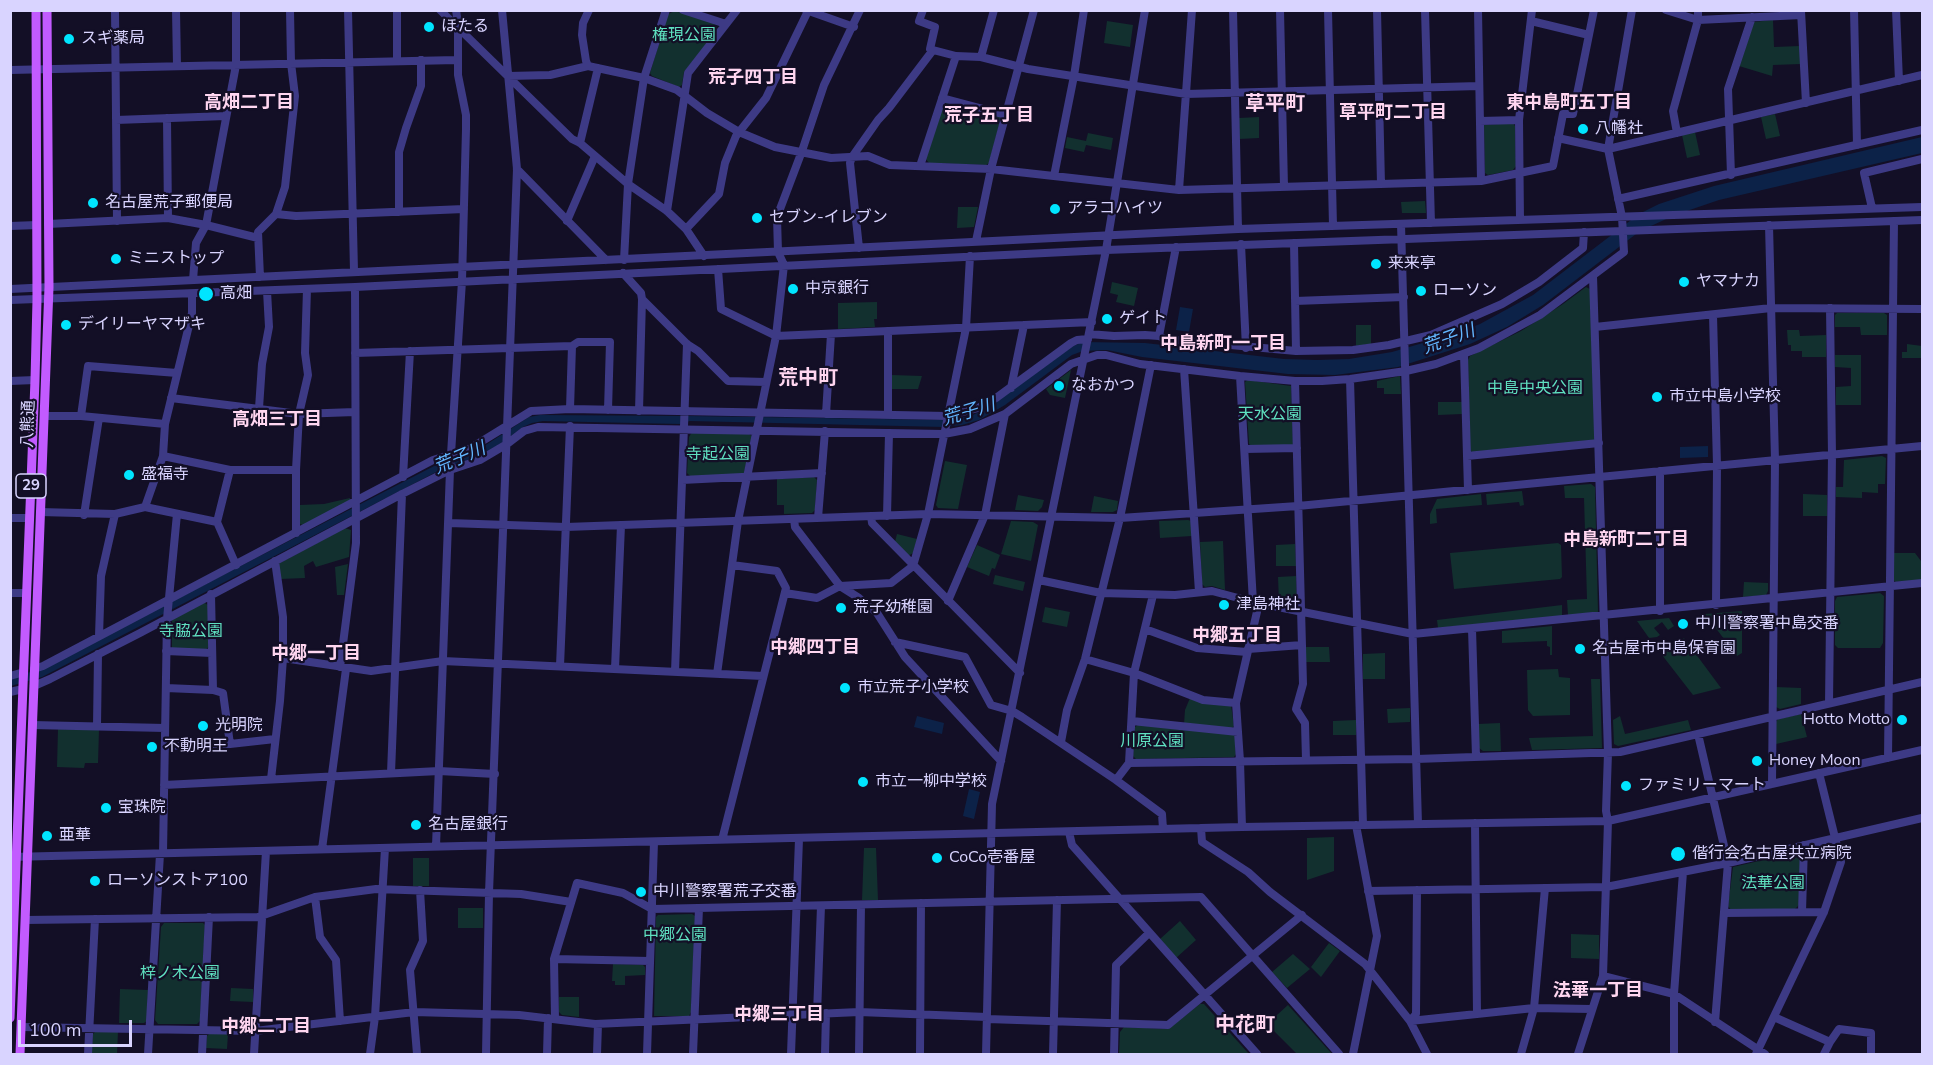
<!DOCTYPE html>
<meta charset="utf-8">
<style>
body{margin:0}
#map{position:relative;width:1933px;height:1065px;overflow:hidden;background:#130f26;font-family:"Nunito Sans",sans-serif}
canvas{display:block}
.frame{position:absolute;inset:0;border:12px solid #d9d4ff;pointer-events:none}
.scale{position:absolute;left:18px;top:1020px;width:114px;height:27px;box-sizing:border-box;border:3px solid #d9d4ff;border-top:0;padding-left:8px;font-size:18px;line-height:21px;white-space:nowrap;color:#d9d4ff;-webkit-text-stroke:4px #130f26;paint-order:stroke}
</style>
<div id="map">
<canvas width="1933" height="1065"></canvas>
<div class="frame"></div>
<div class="scale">100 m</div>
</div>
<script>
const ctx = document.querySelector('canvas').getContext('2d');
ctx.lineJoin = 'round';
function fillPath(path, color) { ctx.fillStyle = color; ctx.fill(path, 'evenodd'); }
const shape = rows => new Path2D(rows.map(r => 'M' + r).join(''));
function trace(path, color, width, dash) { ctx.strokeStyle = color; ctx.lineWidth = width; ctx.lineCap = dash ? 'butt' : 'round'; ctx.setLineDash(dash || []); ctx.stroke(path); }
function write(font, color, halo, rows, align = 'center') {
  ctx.font = font + ' "Nunito Sans","Noto Sans JP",sans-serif'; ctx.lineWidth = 4.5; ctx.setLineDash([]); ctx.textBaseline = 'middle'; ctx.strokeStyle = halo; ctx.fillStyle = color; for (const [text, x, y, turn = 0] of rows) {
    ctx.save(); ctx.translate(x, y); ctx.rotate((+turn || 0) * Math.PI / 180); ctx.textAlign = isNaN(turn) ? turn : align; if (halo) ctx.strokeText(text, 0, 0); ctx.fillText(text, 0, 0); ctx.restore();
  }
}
fillPath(shape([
 [675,11,715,23,718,30,684,72,682,85,679,87,652,76,650,73,668,14],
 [1773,20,1774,47,1800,46,1801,64,1773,65,1772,76,1739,66,1754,22],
 [1107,21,1133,25,1130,47,1104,43],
 [949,102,998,116,1001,118,989,163,986,165,929,163,925,158,943,105],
 [1775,114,1780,136,1766,139,1761,117],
 [1259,117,1259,138,1239,139,1239,118],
 [1513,123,1515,126,1516,166,1513,170,1488,175,1485,173,1484,125],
 [1695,132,1700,155,1687,158,1682,135],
 [1088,133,1113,138,1111,150,1086,145,1084,152,1065,148,1067,137,1086,141],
 [1425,201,1426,213,1402,213,1401,202],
 [958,207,978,207,974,227,957,228],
 [1112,282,1138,288,1134,306,1116,302,1118,295,1110,293],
 [1586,287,1590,289,1596,438,1593,441,1473,453,1470,450,1468,360,1470,356,1521,331,1563,304],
 [877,302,877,319,874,319,875,327,838,329,838,303],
 [1837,313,1884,313,1887,315,1887,335,1861,335,1860,327,1835,327,1835,315],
 [1356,325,1371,325,1371,344,1356,346],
 [1787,330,1799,330,1800,336,1826,335,1826,357,1802,357,1802,351,1791,351,1791,345,1788,345],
 [1907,344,1922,346,1922,358,1902,358,1902,352,1907,352],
 [1835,355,1861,355,1861,405,1836,405,1836,387,1851,386,1851,368,1835,367],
 [1071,370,1065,398,1050,395,1046,389],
 [892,375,922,376,918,389,892,389],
 [1400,376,1401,394,1384,394,1384,388,1377,388,1377,381],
 [1248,380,1291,386,1293,443,1292,446,1252,446,1249,444,1245,382],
 [1438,402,1462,402,1462,414,1438,415],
 [692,432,749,434,752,436,744,473,740,476,691,477,687,473,689,437],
 [1882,456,1886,458,1885,484,1878,484,1878,493,1862,492,1862,498,1836,497,1836,487,1843,487,1844,460],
 [945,461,967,465,958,509,938,508,936,505],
 [814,477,817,480,815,510,812,513,784,514,784,505,777,505,777,479],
 [1591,484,1595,487,1598,612,1568,615,1567,600,1587,599,1584,498,1565,498,1564,486],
 [1522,491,1524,505,1520,506,1519,502,1487,505,1486,494],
 [1481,494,1482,505,1436,509,1437,523,1430,524,1430,514,1437,499],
 [1803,494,1827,495,1827,516,1803,516],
 [1018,495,1044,500,1042,507,1038,511,1015,510],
 [1094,496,1118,501,1117,510,1113,512,1091,512],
 [350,498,350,501,305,526,300,524,300,505,324,504],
 [1188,520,1191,521,1192,536,1160,538,1159,521],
 [1011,521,1033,522,1038,525,1031,561,1001,554],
 [345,528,351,530,349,557,316,567,313,561,304,566,305,578,280,579,278,564],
 [897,534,917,539,913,553,908,556,895,542],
 [1223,541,1225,590,1212,586,1205,587,1202,584,1200,542],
 [1558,543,1561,545,1562,577,1560,579,1454,589,1450,553],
 [1295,544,1296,566,1276,566,1276,545],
 [977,545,1000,555,995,569,992,568,989,576,967,567],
 [1894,553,1915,553,1921,561,1921,580,1896,582,1893,580],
 [348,564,344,595,337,595,335,567],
 [995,575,1025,582,1023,591,993,584],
 [1296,576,1297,602,1293,605,1279,602,1278,577],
 [1744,582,1768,583,1768,591,1766,595,1743,597],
 [1880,593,1884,596,1883,643,1880,648,1838,648,1835,645,1835,601,1837,597],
 [203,602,208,605,209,647,205,650,172,649,172,618],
 [1562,605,1562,616,1438,628,1437,620],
 [1045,607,1070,612,1067,627,1042,622],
 [1742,611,1742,653,1737,656,1705,614],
 [1669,618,1674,626,1668,630,1662,622,1654,628,1660,635,1657,637,1649,638,1637,621],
 [1552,626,1552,655,1550,655,1550,647,1547,646,1547,641,1502,643,1502,631],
 [1684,638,1721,688,1693,695,1662,655],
 [1306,647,1329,647,1330,662,1306,662],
 [1385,653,1385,679,1363,679,1363,654],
 [1558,669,1559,677,1570,678,1570,715,1533,716,1528,710,1527,670],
 [1591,679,1600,679,1602,748,1532,750,1529,738,1593,736],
 [1776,687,1801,688,1801,704,1780,709,1776,707],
 [1190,698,1231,705,1234,726,1231,729,1184,724,1185,710],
 [1410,708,1410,722,1388,723,1387,709],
 [1801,714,1807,737,1776,744,1776,722,1778,719],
 [1620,716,1625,734,1688,720,1691,730,1618,746,1614,744,1613,720],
 [1356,720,1356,735,1333,735,1333,721],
 [1500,723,1501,751,1483,751,1479,748,1478,724],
 [1139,724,1232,734,1235,736,1236,754,1234,757,1136,759,1133,756,1135,727],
 [58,729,99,730,98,763,85,763,84,768,57,767],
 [1334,837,1334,871,1307,880,1307,838],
 [864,848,876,848,878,900,862,900],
 [1798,852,1801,856,1799,905,1795,909,1731,910,1728,906,1733,867],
 [413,858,429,858,429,886,413,886],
 [458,908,483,908,483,928,458,928],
 [692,914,695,916,691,1012,689,1016,654,1016,656,917,658,915],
 [1180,921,1196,940,1176,958,1160,939],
 [164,923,203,923,205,925,200,1021,197,1024,158,1024,155,1020,161,927],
 [1571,934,1599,935,1599,959,1571,958],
 [1329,943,1340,951,1321,977,1311,967],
 [1293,954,1310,969,1287,988,1272,972],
 [613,964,643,965,645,967,645,975,625,976,625,985,615,985,615,981,612,981],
 [231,988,253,989,253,1002,230,1001],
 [120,989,148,990,147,1021,144,1023,119,1023],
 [559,997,579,997,579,1017,562,1015,559,1012],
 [1200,1004,1204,1004,1249,1054,1119,1054,1120,1032,1124,1027,1168,1029],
 [1288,1005,1332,1054,1297,1054,1267,1024],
 [95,1032,118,1032,117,1054,91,1054,93,1034],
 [209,1034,228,1034,227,1049,206,1048,207,1036]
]), '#12302f');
fillPath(shape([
 [1922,137,1922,153,1719,200,1675,215,1640,231,1543,305,1507,327,1470,344,1398,367,1335,375,1288,374,1142,357,1107,350,1083,351,1072,355,1005,405,979,420,962,425,944,427,690,421,680,424,543,421,532,423,523,427,493,449,473,459,438,471,42,677,11,686,11,678,43,668,438,464,478,450,529,417,540,415,689,416,947,420,971,416,989,407,1071,347,1083,342,1145,343,1284,359,1317,360,1349,359,1392,352,1457,333,1480,324,1533,295,1639,214,1659,204,1714,186],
 [1180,307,1193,309,1189,332,1176,330],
 [1708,446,1708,457,1680,458,1680,447],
 [917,716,944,723,942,734,914,727],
 [969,789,980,792,974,819,963,816]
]), '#0c2248');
trace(shape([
 [115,10,117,221],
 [176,10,177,66],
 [348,10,354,271],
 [397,10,397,61],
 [440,10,572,139,580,143,628,184,667,211,686,229,704,256],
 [683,10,726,24],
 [806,10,854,27],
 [1233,10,1238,229],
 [1280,10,1284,187],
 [1328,10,1333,226],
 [1377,10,1381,184],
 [1425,10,1431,223],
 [1478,10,1481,181],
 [1666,10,1698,20,1801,15],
 [1854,10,1857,145],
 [1896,10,1899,81],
 [1801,11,1806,103],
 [1531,21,1589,35],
 [933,50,956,56],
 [981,57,994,10],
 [588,66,586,61,582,35,583,23,589,10],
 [10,70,457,60],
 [508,76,550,75,588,66,644,78,677,90,707,113,739,132,775,147,831,158,868,156,890,165,991,169,1179,190,1481,181,1553,166,1563,114,1573,114,1594,10],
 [942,98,1006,115],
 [167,118,168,218],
 [116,120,226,116],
 [1480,121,1519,120],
 [1677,133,1673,111,1698,20,1698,10],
 [1558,138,1608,149,1922,75],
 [580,143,598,68],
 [920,166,956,56,981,57,1028,69,1186,94,1479,86],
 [517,169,606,260],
 [1731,175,1728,89,1752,17],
 [1054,176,1074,76,1084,10],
 [1179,190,1192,10],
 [1618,199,1922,130],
 [1872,208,1864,173,1922,159],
 [667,211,688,73,737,10],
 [399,212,399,152,406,128,421,86,421,60],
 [276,214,296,216,464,209],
 [1520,220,1519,120,1532,10],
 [567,221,595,156],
 [48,224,168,218,206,225,258,238],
 [1401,224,1418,824],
 [1769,225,1775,460,1772,784],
 [10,226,37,225],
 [686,229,719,194,725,163,736,136,766,98,808,11],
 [976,241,991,169,1034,10],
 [1294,243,1296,351],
 [1241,244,1246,348],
 [859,248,850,163,852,157,878,120,889,108,933,50,930,49,935,27,919,21,923,10],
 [624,260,628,184,644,78,666,10],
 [718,269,721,309,776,336,1092,322],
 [623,273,641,293,642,299,687,344,698,351,728,381,766,382],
 [260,277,258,232,276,214,285,187,295,96,291,63,290,10],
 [193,280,196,243,206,225,236,65,236,10],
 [10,289,1238,229,1922,207],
 [10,300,355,287,1106,250,1922,220],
 [1295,301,1404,297],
 [1713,315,1717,465,1716,605],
 [1595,327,1771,308,1922,309],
 [1089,334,1114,336,1145,335,1159,336,1165,339,1296,351,1353,350,1389,345,1431,335,1502,304,1539,282,1583,248,1584,232],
 [1159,336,1176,247],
 [572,346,578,342,610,342,608,410],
 [355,353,572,346,570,409],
 [1464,354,1468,490],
 [1184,369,1199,592],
 [1240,376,1253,602],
 [1350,379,1363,825],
 [10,381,35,380],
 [1295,381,1303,684,1296,709,1305,723,1306,760],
 [1011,388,1024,325],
 [171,398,299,414,355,412],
 [259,408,262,364,269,327,267,291],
 [639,411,642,299],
 [826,414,831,334],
 [888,415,888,331],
 [44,416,81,416,165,424],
 [81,416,88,366,177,373],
 [1245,449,1297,448],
 [163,456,230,470,296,470],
 [1467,456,1599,443],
 [230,470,217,522,236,565],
 [1660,471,1660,611],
 [403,477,410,351],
 [682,480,822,473],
 [145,507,163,456,165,424,192,313,192,294],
 [40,512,115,514,145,507,217,522],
 [84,515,99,418],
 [871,516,872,523,1020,673],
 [887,516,889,433],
 [10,518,30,518],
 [818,518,825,431],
 [794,519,795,527,840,586,859,598,877,613,905,657,1001,761],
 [449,523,566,527,928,514,1120,518,1298,506,1922,446],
 [296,533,296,470,299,414,308,375,305,353,307,289],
 [1039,580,1101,593,1175,595,1212,591,1253,602,1413,634,1922,583],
 [10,593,26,593],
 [785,593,817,598,840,586,891,583,913,566,928,514,966,328,970,256],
 [211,594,213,690,223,693,230,744],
 [948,601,985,515,1005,414],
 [1145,629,1197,648,1247,652],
 [1472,629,1476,757],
 [99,636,101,576,115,514],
 [895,642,965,657,991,705,1012,711,1022,717,1116,780,1162,814,1163,829],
 [1248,649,1302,645],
 [166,651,212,653],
 [283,658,371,671,443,661,763,676],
 [1085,659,1134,673,1203,700,1236,703],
 [560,666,570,426],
 [340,667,356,543,355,287],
 [34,669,43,666,433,460,471,448,531,411,570,409,948,416,978,408,996,398,1071,343,1077,340,1088,339],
 [615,669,621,525],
 [675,672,687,344],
 [717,674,738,521,776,336,784,265,778,252,777,217,802,151,824,85,860,10],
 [10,676,24,672],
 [34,686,50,679,140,633,402,494,450,470,480,460,507,444,524,431,538,427,944,434,970,429,1005,414,1071,364,1097,355,1106,355,1140,364,1240,376,1295,381,1322,381,1350,379,1406,371,1436,364,1479,348,1540,315,1624,252,1622,217,1608,149,1632,10],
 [166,688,213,690],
 [10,692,23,689],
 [1829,703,1832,455,1830,308],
 [1132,721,1238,732],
 [32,725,165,728],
 [97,726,98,654],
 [1698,734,1728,863,1715,1022],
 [1061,742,1067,710,1085,659,1120,518,1151,365],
 [165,746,230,744,275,739],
 [1888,758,1894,221],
 [1129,763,1416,759,1620,752,1922,682],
 [391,773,402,494],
 [271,779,280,701,283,658,283,617,275,561],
 [1116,780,1129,763,1134,673,1153,595],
 [164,785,439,771,495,774],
 [1475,823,1477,1014],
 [1242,827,1240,761,1236,703,1259,603],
 [1201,828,1202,842,1248,872,1270,892,1365,964,1410,1021,1427,1054],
 [1069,832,1072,845,1257,1054],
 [722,840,786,588,777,571,732,565],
 [436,846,450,470,462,281,466,129,466,115,458,75,458,24,456,10],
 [322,849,346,669],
 [163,853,167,619,177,514],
 [10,857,1242,827,1608,821,1922,750],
 [1417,890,1416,1014,1410,1021,1534,1008,1591,1009],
 [1368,891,1606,887,1728,863,1922,818],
 [315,897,320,937,336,960,340,1021],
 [1802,912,1804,845],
 [1724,913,1824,912],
 [25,920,258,917,315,897,376,889,521,894,571,902],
 [554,959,650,961],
 [1603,976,1674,994,1765,1054],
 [817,1014,821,906],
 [1774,1017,1830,1042,1824,1054],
 [555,1019,554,959,577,883,623,893,652,909,1201,897,1339,1054],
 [987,1019,1168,1025,1302,915],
 [21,1027,255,1031,414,1012,519,1015,595,1024,859,1012,987,1017],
 [1830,1042,1839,1029,1871,1033,1871,1054],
 [88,1054,95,919],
 [148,1054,160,854],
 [202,1054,209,917],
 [254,1054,266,851],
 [370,1054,375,1017,385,848],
 [417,1054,410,970,423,941,420,890],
 [486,1054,489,893,517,169,502,10],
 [547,1054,548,1018],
 [597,1054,598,1024],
 [647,1054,654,842],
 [693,1054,699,908],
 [791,1054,799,839],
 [825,1054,826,1013],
 [859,1054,861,905],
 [920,1054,921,903],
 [986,1054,992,804,1106,250,1145,10],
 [1053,1054,1057,900],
 [1114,1054,1116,965,1149,933],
 [1353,1054,1377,936,1356,825],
 [1521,1054,1534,1008,1545,888],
 [1578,1054,1603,976,1608,821,1606,811,1608,753,1593,276],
 [1674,1054,1674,994,1683,872],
 [1756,1054,1824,912,1841,862,1819,773]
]), '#3d3a85', 8);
trace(shape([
 [10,1018,35,380,37,300,36,10],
 [20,1054,49,287,47,10]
]), '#c25bff', 9);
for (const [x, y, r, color] of [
 [429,27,6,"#00e5ff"],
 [69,39,6,"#00e5ff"],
 [1583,129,6,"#00e5ff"],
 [93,203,6,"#00e5ff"],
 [1055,209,6,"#00e5ff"],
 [757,218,6,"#00e5ff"],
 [116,259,6,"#00e5ff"],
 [1376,264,6,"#00e5ff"],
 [1684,282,6,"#00e5ff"],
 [793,289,6,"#00e5ff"],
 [1421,291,6,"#00e5ff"],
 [206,294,8,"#00e5ff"],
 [1107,319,6,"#00e5ff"],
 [66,325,6,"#00e5ff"],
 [1059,386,6,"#00e5ff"],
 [1657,397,6,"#00e5ff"],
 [129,475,6,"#00e5ff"],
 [1224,605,6,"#00e5ff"],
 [841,608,6,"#00e5ff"],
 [1683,624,6,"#00e5ff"],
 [1580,649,6,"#00e5ff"],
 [845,688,6,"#00e5ff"],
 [1902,720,6,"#00e5ff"],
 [203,726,6,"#00e5ff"],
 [152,747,6,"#00e5ff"],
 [1757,761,6,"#00e5ff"],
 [863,782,6,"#00e5ff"],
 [1626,786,6,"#00e5ff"],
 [106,808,6,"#00e5ff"],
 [416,825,6,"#00e5ff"],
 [47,836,6,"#00e5ff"],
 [1678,854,8,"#00e5ff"],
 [937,858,6,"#00e5ff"],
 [95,881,6,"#00e5ff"],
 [641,892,6,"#00e5ff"]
]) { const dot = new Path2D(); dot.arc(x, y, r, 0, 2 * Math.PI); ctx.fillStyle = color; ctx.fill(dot); trace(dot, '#130f26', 2); }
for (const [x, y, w] of [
 [31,486,30]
]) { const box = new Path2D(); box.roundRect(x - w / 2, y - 12, w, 24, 4.5); ctx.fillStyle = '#130f26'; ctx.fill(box); trace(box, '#d9d4ff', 1.5); }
write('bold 15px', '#d9d4ff', null, [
 ["29",31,486]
]);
write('16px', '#d9d4ff', '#130f26', [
 ["ほたる",441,27],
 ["スギ薬局",81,39],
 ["八幡社",1595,129],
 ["名古屋荒子郵便局",105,203],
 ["アラコハイツ",1067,209],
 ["セブン-イレブン",769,218],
 ["ミニストップ",128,259],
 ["来来亭",1388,264],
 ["ヤマナカ",1696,282],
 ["中京銀行",805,289],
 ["ローソン",1433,291],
 ["高畑",220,294],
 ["ゲイト",1119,319],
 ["デイリーヤマザキ",78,325],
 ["なおかつ",1071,386],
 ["市立中島小学校",1669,397],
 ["盛福寺",141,475],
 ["津島神社",1236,605],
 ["荒子幼稚園",853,608],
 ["中川警察署中島交番",1695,624],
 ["名古屋市中島保育園",1592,649],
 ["市立荒子小学校",857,688],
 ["Hotto Motto",1890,720,"right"],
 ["光明院",215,726],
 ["不動明王",164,747],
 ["Honey Moon",1769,761],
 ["市立一柳中学校",875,782],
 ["ファミリーマート",1638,786],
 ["宝珠院",118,808],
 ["名古屋銀行",428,825],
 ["亜華",59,836],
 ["偕行会名古屋共立病院",1692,854],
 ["CoCo壱番屋",949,858],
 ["ローソンストア100",107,881],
 ["中川警察署荒子交番",653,892]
], 'left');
write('16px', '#5fe0c0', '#130f26', [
 ["権現公園",684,36],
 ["中島中央公園",1535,389],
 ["天水公園",1270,415],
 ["寺起公園",718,455],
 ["寺脇公園",191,632],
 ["川原公園",1152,742],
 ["法華公園",1773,884],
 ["中郷公園",675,936],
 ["梓ノ木公園",180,974]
]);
write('16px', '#d9d4ff', '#130f26', [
 ["八熊通",29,424,-88]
]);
write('bold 18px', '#ffd6f0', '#130f26', [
 ["荒子四丁目",753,79],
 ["高畑二丁目",249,104],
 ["東中島町五丁目",1569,104],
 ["草平町二丁目",1393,114],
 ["荒子五丁目",989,117],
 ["中島新町一丁目",1223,345],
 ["高畑三丁目",277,421],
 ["中島新町二丁目",1626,541],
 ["中郷五丁目",1237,637],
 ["中郷四丁目",815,649],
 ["中郷一丁目",316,655],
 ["法華一丁目",1598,992],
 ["中郷三丁目",779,1016],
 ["中郷二丁目",266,1028]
]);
write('italic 18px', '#62b6ff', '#130f26', [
 ["荒子川",1449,340,-20],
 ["荒子川",969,413,-17],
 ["荒子川",460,459,-23]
]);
write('bold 20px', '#ffd6f0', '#130f26', [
 ["草平町",1275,105],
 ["荒中町",808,379],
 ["中花町",1245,1026]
]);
</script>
